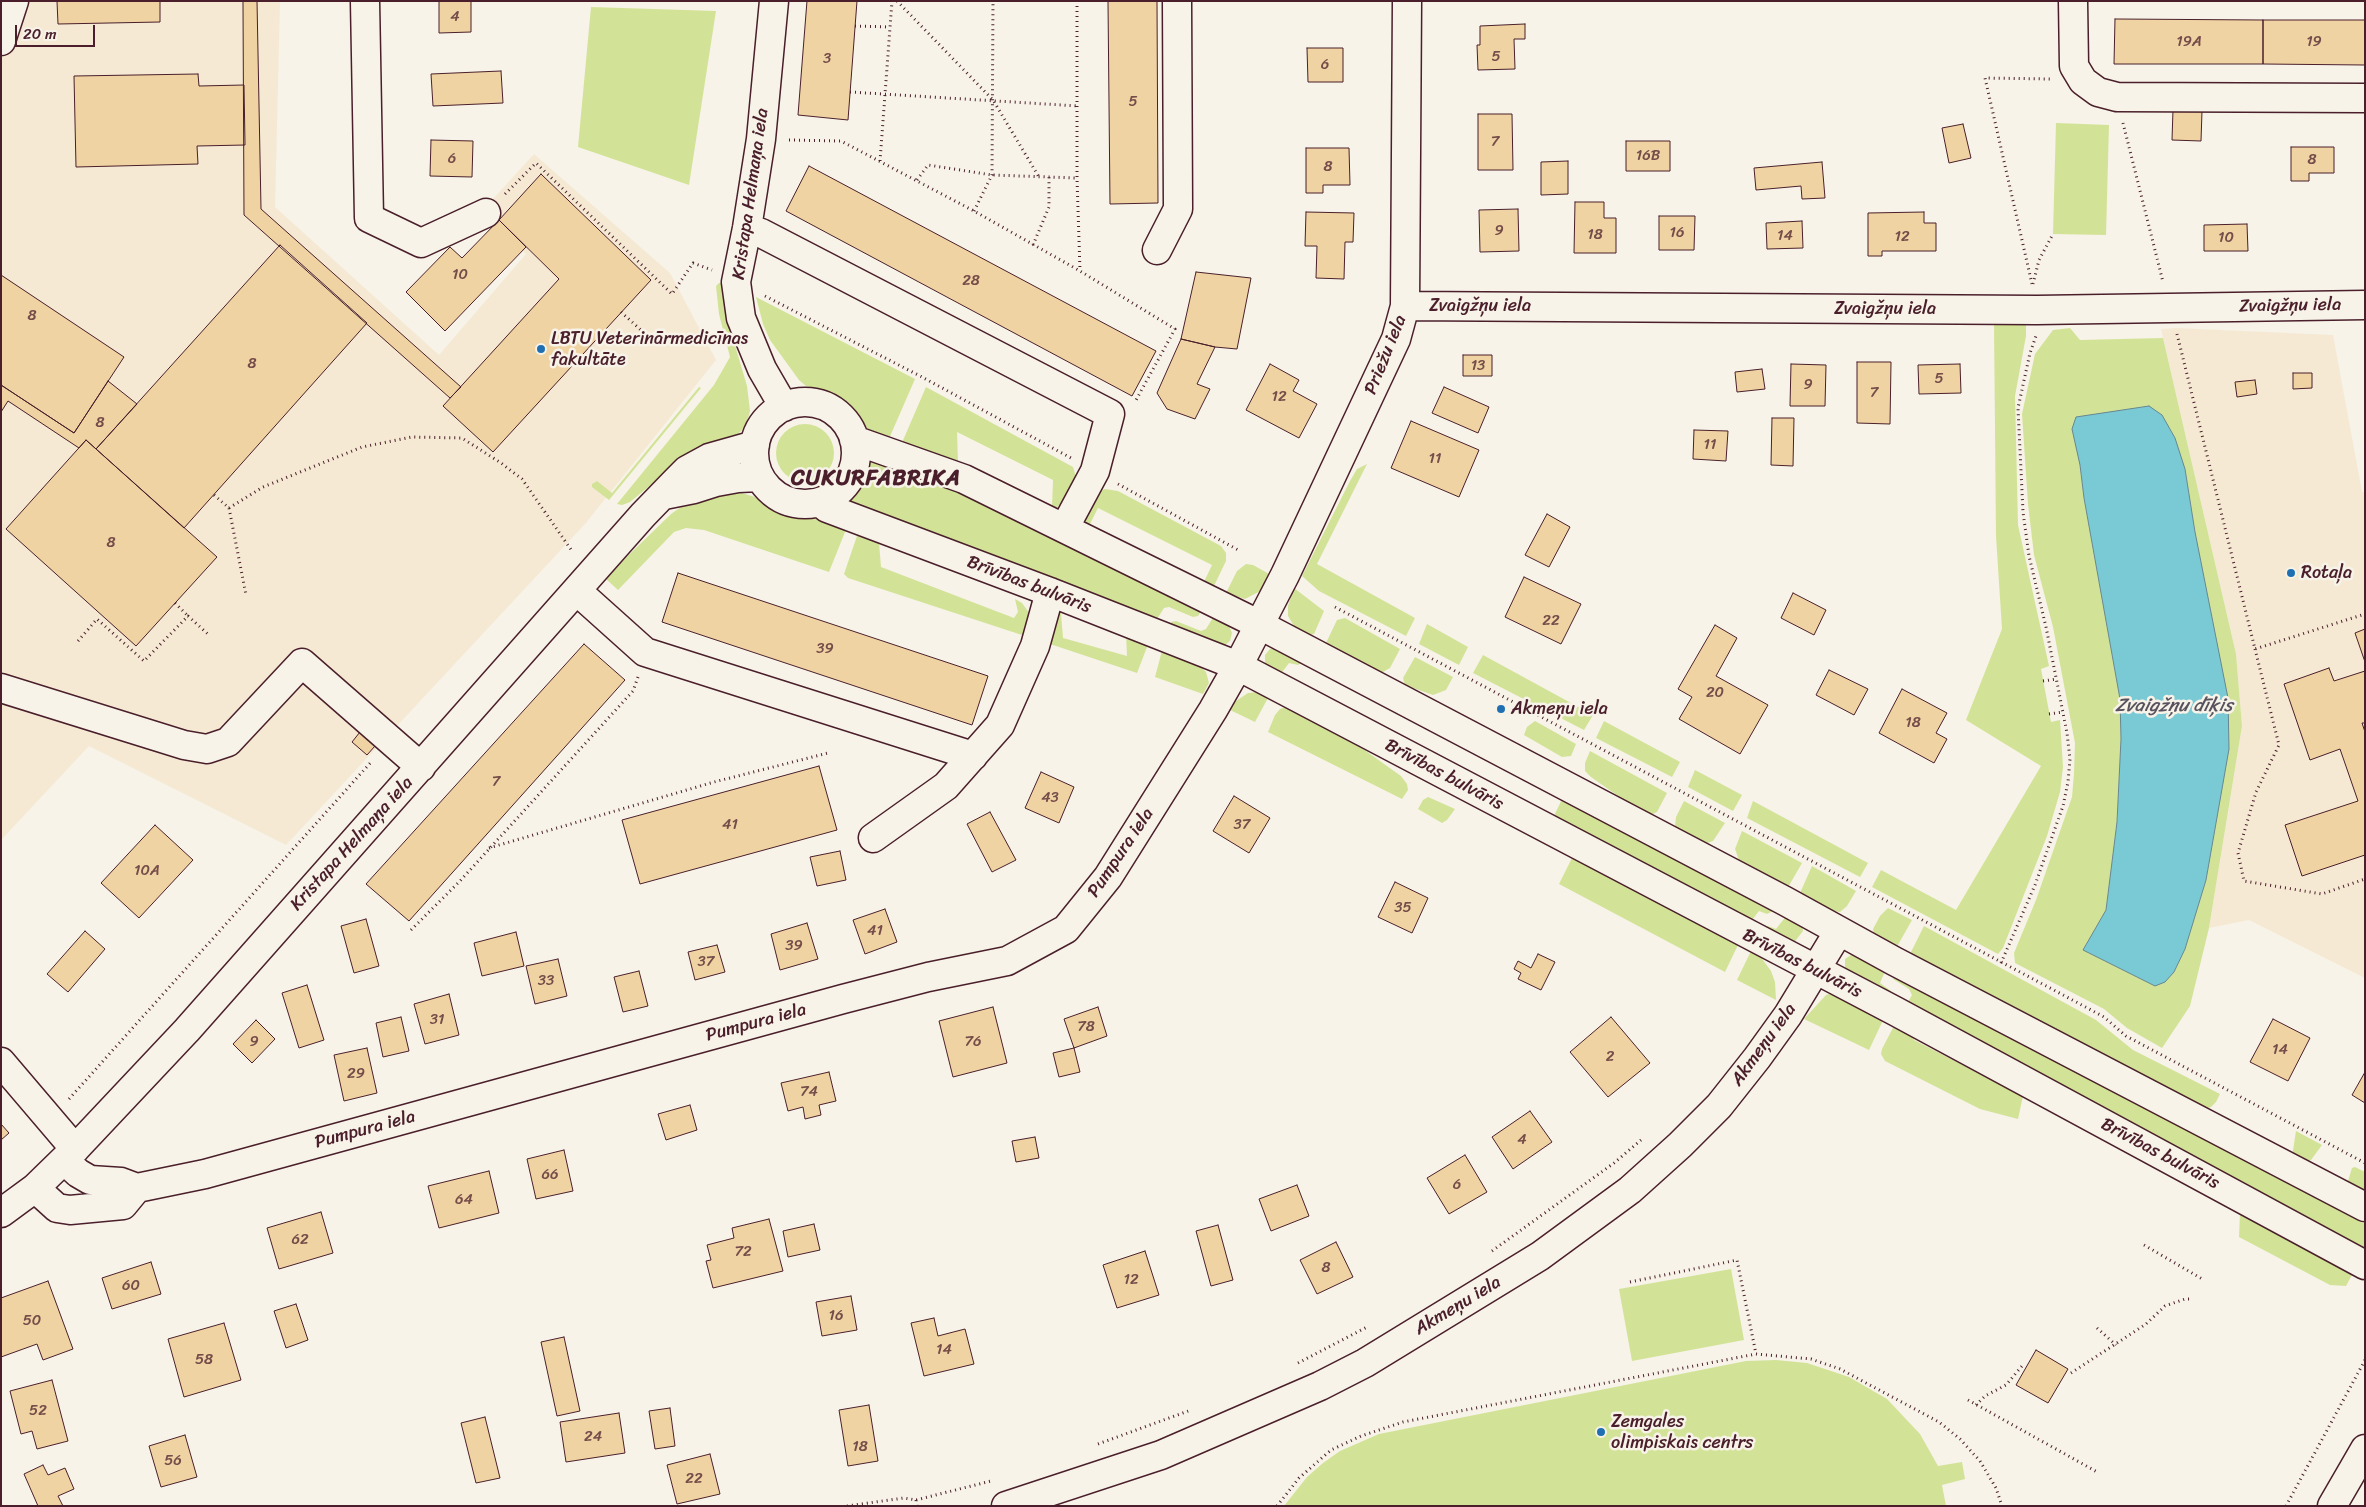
<!DOCTYPE html>
<meta charset="utf-8">
<style>
body{margin:0}
#map{position:relative;width:2366px;height:1507px;overflow:hidden;background:#f7f3e8;font-family:Sriracha,sans-serif}
canvas{display:block}
.frame{position:absolute;inset:0;border:2px solid #4a1f2b;pointer-events:none}
.scale{position:absolute;left:15px;top:25px;width:80px;height:22px;box-sizing:border-box;border:2px solid #4a1f2b;border-top:0;padding-left:6px;font-size:15px;line-height:18px;white-space:nowrap;color:#4a1f2b;-webkit-text-stroke:4px #f7f3e8;paint-order:stroke}
</style>
<div id="map">
<canvas width="2366" height="1507"></canvas>
<div class="frame"></div>
<div class="scale">20 m</div>
</div>
<script>
const ctx = document.querySelector('canvas').getContext('2d');
ctx.lineJoin = 'round';
function fillPath(path, color) { ctx.fillStyle = color; ctx.fill(path, 'evenodd'); }
const shape = rows => new Path2D(rows.map(r => 'M' + r).join(''));
function trace(path, color, width, dash) { ctx.strokeStyle = color; ctx.lineWidth = width; ctx.lineCap = dash ? 'butt' : 'round'; ctx.setLineDash(dash || []); ctx.stroke(path); }
function write(font, color, halo, rows, align = 'center') {
  ctx.font = font + ' Sriracha,sans-serif'; ctx.lineWidth = 5; ctx.setLineDash([]); ctx.textBaseline = 'middle'; ctx.strokeStyle = halo; ctx.fillStyle = color; for (const [text, x, y, turn = 0] of rows) {
    ctx.save(); ctx.translate(x, y); ctx.rotate((+turn || 0) * Math.PI / 180); ctx.textAlign = isNaN(turn) ? turn : align; if (halo) ctx.strokeText(text, 0, 0); ctx.fillText(text, 0, 0); ctx.restore();
  }
}
fillPath(shape([
 [1,1,280,1,275,207,439,355,526,254,482,211,534,154,670,273,716,360,585,524,286,845,89,746,1,840],
 [2176,328,2333,335,2362,492,2365,492,2365,978,2249,920,2209,928,2242,726,2236,654,2161,329]
]), '#f5e9d3');
fillPath(shape([
 [591,7,716,11,689,185,578,147],
 [2056,123,2109,125,2106,235,2053,234],
 [719,283,723,283,726,315,747,386,750,411,746,426,731,441,669,470,630,502,622,505,617,504,714,385,730,357,719,314,716,286],
 [756,297,915,379,888,441,870,433,858,415,846,402,832,394,806,386,799,380,770,340,763,324],
 [2026,322,2026,336,2015,396,2018,525,2049,666,2041,669,2051,722,2060,720,2063,767,2060,792,2047,836,2003,948,1998,954,1872,887,1881,870,1956,910,2041,766,1966,720,2002,629,1996,536,1994,323],
 [2070,328,2080,340,2163,338,2236,654,2242,726,2209,928,2190,1006,2162,1048,2127,1028,2104,1009,2015,963,2014,953,2036,900,2072,797,2074,774,2075,743,2053,627,2034,555,2028,504,2022,414,2035,354,2053,330],
 [2148,406,2185,469,2195,532,2218,809,2206,880,2185,949,2174,972,2084,949,2106,910,2117,822,2121,739,2120,699,2084,498,2080,465,2128,410],
 [699,387,701,388,609,500,592,487,592,484,597,481,612,493],
 [926,387,1073,467,1076,477,1065,501,1057,507,1052,507,1053,480,957,432,958,462,901,445],
 '776 453a29 29 0 1 1 58 0a29 29 0 1 1-58 0Z',
 [871,455,963,494,1201,611,1198,616,1193,617,1169,607,1164,608,1155,622,846,504,857,490,868,468],
 [1367,464,1317,564,1415,618,1406,636,1319,591,1302,576,1350,481,1357,469],
 [728,489,755,497,773,510,787,516,828,520,847,527,829,572,704,530,686,528,674,532,618,590,605,578,671,514,688,502],
 [1105,489,1118,491,1221,546,1226,553,1226,561,1213,588,1203,584,1212,565,1098,508,1089,526,1084,519,1096,493],
 [858,533,879,543,881,567,1014,618,1018,612,1015,599,1022,603,1030,614,1028,637,848,578,844,574],
 [1246,564,1253,565,1271,575,1266,588,1245,599,1226,593,1237,571],
 [1294,588,1324,611,1314,634,1310,635,1294,626,1288,616,1288,606],
 [1061,613,1063,638,1127,656,1126,633,1149,642,1137,673,1044,642,1056,615],
 [1214,616,1229,626,1232,633,1230,641,1224,646,1170,625,1171,622,1176,621,1201,631,1206,629],
 [1345,618,1400,649,1390,668,1381,673,1326,643,1337,620],
 [1427,624,1468,647,1459,665,1419,644],
 [1163,647,1197,663,1206,672,1209,683,1203,694,1155,677],
 [1276,647,1302,660,1301,663,1298,665,1289,663,1280,675,1270,670,1265,664,1265,655,1270,649],
 [1483,655,1593,715,1584,730,1473,673],
 [1415,657,1453,677,1446,690,1433,695,1405,685,1403,678],
 [1258,692,1269,696,1255,722,1228,709,1233,703,1248,693],
 [1286,707,1363,749,1401,776,1407,784,1408,790,1402,799,1268,732,1275,715,1280,709],
 [1535,721,1576,744,1571,756,1562,757,1524,735,1527,727],
 [1604,721,1680,762,1672,777,1596,738],
 [1590,751,1667,793,1657,812,1651,815,1634,807,1591,777,1585,771,1585,763],
 [1695,770,1742,795,1733,811,1688,787],
 [1428,797,1455,809,1447,820,1442,823,1418,809,1423,800],
 [1563,797,1774,908,1773,911,1767,914,1759,911,1749,924,1553,818],
 [1684,801,1725,823,1713,841,1704,844,1675,826,1676,817],
 [1753,801,1868,863,1860,877,1747,818],
 [1742,831,1802,863,1787,889,1740,863,1735,849],
 [1573,856,1738,945,1725,972,1559,884],
 [1812,866,1856,891,1847,906,1840,912,1833,911,1800,893],
 [1888,908,1912,920,1894,952,1874,937,1873,929,1880,916],
 [1787,915,1802,925,1803,931,1793,944,1764,929,1768,926,1776,929],
 [1924,926,2096,1020,2133,1050,2220,1094,2216,1102,2211,1107,2205,1109,1907,960],
 [1751,951,1760,956,1771,971,1775,982,1776,1000,1737,980],
 [1857,954,1886,969,1880,983,1891,991,1892,995,1845,972,1845,959,1851,955],
 [1897,973,2365,1224,2365,1251,1905,1007,1912,995,1909,989,1893,979],
 [1835,992,1885,1016,1869,1050,1804,1019,1826,995],
 [1896,1022,1908,1027,1914,1040,2023,1096,2018,1119,1980,1109,1885,1061,1881,1054,1882,1049],
 [2296,1131,2322,1145,2311,1160,2305,1163,2292,1157],
 [2355,1167,2365,1172,2365,1195,2352,1188,2348,1181,2352,1168],
 [2240,1213,2353,1273,2346,1286,2330,1285,2239,1237],
 [1731,1269,1744,1340,1632,1361,1619,1289],
 [1746,1361,1776,1360,1807,1363,1849,1377,1887,1399,1920,1434,1938,1466,1962,1462,1965,1479,1942,1485,1946,1506,1284,1506,1307,1477,1323,1463,1340,1451,1379,1434]
]), '#d2e397');
const water = shape([
 [2149,406,2162,415,2175,438,2185,469,2195,532,2228,698,2229,749,2206,880,2185,949,2174,972,2165,982,2155,986,2083,950,2106,910,2117,822,2121,739,2120,699,2084,498,2080,465,2072,429,2076,417,2149,406]
]);
fillPath(water, '#7acad5');
trace(water, '#678691', 1);
const building = shape([
 [57,1,160,1,160,22,58,24,57,1],
 [243,1,257,1,261,209,461,387,450,398,244,215,243,1],
 [439,1,471,1,471,32,439,33,439,1],
 [807,1,857,1,848,120,798,115,807,1],
 [1108,1,1157,1,1158,203,1110,204,1108,1],
 [2115,19,2263,20,2263,64,2114,64,2115,19],
 [2263,20,2365,20,2365,65,2263,64,2263,20],
 [1525,24,1525,39,1514,39,1515,69,1478,70,1477,45,1480,45,1480,26,1525,24],
 [1307,48,1343,48,1343,82,1308,82,1307,48],
 [501,71,503,103,433,106,431,74,501,71],
 [198,74,199,86,244,85,245,145,197,146,198,164,76,167,74,76,198,74],
 [2173,110,2202,111,2201,141,2172,140,2173,110],
 [1478,114,1512,114,1513,170,1478,170,1478,114],
 [1963,124,1971,158,1949,163,1942,128,1963,124],
 [431,140,473,141,472,177,430,176,431,140],
 [1626,141,1670,141,1670,171,1626,171,1626,141],
 [2291,147,2334,147,2334,173,2309,173,2309,181,2291,181,2291,147],
 [1306,148,1349,148,1350,185,1323,185,1323,193,1306,193,1306,148],
 [1568,161,1568,194,1541,195,1541,162,1568,161],
 [1822,162,1825,198,1802,199,1801,186,1756,190,1754,168,1822,162],
 [809,166,1156,351,1132,396,786,211,809,166],
 [541,174,651,280,493,452,443,406,559,279,499,220,541,174],
 [1575,202,1604,202,1604,218,1616,218,1616,253,1574,253,1575,202],
 [1518,209,1519,251,1480,252,1479,210,1518,209],
 [1306,212,1354,213,1353,242,1345,242,1344,279,1316,278,1317,246,1305,246,1306,212],
 [1924,212,1924,223,1936,223,1936,251,1882,251,1882,256,1868,256,1868,213,1924,212],
 [1659,216,1695,216,1694,250,1659,250,1659,216],
 [499,220,526,247,445,331,406,292,450,247,462,258,499,220],
 [1802,221,1803,248,1767,249,1766,223,1802,221],
 [2247,224,2248,251,2204,251,2204,225,2247,224],
 [280,245,367,323,184,528,96,449,280,245],
 [1196,272,1251,278,1237,349,1215,347,1181,339,1196,272],
 [1,275,124,357,74,433,1,385,1,275],
 [1181,339,1215,347,1197,384,1210,389,1195,419,1167,409,1157,393,1181,339],
 [1463,355,1492,355,1492,376,1463,376,1463,355],
 [1857,362,1891,362,1890,424,1857,423,1857,362],
 [1270,364,1299,380,1293,391,1317,404,1299,438,1246,410,1270,364],
 [1791,364,1826,365,1825,406,1790,406,1791,364],
 [1960,364,1961,393,1919,394,1918,365,1960,364],
 [1762,369,1765,389,1737,392,1735,372,1762,369],
 [2293,373,2312,373,2312,388,2293,389,2293,373],
 [2255,380,2257,394,2237,397,2235,382,2255,380],
 [108,381,137,404,96,449,86,440,79,448,8,401,1,412,1,385,74,433,108,381],
 [1444,387,1489,407,1478,433,1432,413,1444,387],
 [1772,418,1794,418,1793,466,1771,465,1772,418],
 [1411,421,1479,450,1459,497,1391,468,1411,421],
 [1694,430,1728,431,1726,461,1693,459,1694,430],
 [86,440,217,557,136,646,6,529,86,440],
 [1547,514,1570,527,1549,567,1525,555,1547,514],
 [678,573,988,676,972,725,662,622,678,573],
 [1524,577,1581,604,1561,644,1505,617,1524,577],
 [1793,593,1826,610,1814,635,1781,618,1793,593],
 [1715,625,1737,638,1716,676,1768,705,1740,754,1679,719,1692,697,1678,689,1715,625],
 [2365,629,2365,662,2355,633,2365,629],
 [584,644,625,680,409,921,366,884,584,644],
 [2329,668,2334,681,2365,671,2365,723,2362,723,2365,732,2365,855,2302,876,2285,825,2358,801,2340,749,2310,760,2284,684,2329,668],
 [1829,670,1868,689,1854,715,1816,695,1829,670],
 [1902,689,1947,713,1936,733,1947,739,1934,763,1879,733,1902,689],
 [360,732,375,746,367,755,352,742,360,732],
 [819,766,837,830,640,884,622,820,819,766],
 [1041,772,1074,787,1059,823,1025,808,1041,772],
 [1234,796,1270,818,1249,853,1213,831,1234,796],
 [990,812,1016,860,992,872,967,824,990,812],
 [155,825,193,860,139,918,101,883,155,825],
 [840,851,846,880,817,886,810,857,840,851],
 [1395,882,1428,898,1412,933,1378,917,1395,882],
 [885,909,897,942,865,954,853,920,885,909],
 [366,919,379,966,354,973,341,926,366,919],
 [807,923,818,959,780,970,771,934,807,923],
 [85,931,105,949,68,992,47,974,85,931],
 [516,932,524,966,482,976,474,943,516,932],
 [717,945,725,972,695,980,688,952,717,945],
 [1538,954,1555,962,1541,990,1518,979,1521,973,1514,969,1518,961,1531,968,1538,954],
 [558,959,567,996,535,1004,526,966,558,959],
 [639,971,648,1006,623,1012,614,977,639,971],
 [307,985,324,1040,299,1048,282,993,307,985],
 [449,994,459,1035,425,1044,414,1004,449,994],
 [993,1007,1007,1063,953,1077,939,1021,993,1007],
 [1098,1007,1107,1036,1074,1048,1064,1019,1098,1007],
 [401,1017,409,1051,383,1057,376,1023,401,1017],
 [1611,1017,1650,1063,1608,1097,1570,1052,1611,1017],
 [2273,1019,2310,1038,2288,1081,2250,1062,2273,1019],
 [256,1020,275,1039,252,1063,233,1044,256,1020],
 [367,1048,377,1093,344,1101,334,1055,367,1048],
 [1074,1048,1080,1072,1059,1077,1053,1053,1074,1048],
 [829,1072,836,1101,819,1105,821,1115,805,1119,803,1107,788,1111,781,1083,829,1072],
 [2365,1072,2365,1103,2352,1095,2365,1072],
 [690,1105,697,1130,666,1140,658,1114,690,1105],
 [1530,1111,1552,1142,1513,1169,1492,1137,1530,1111],
 [1,1124,9,1133,1,1140,1,1124],
 [1035,1137,1039,1158,1016,1162,1012,1141,1035,1137],
 [564,1150,573,1191,536,1199,527,1159,564,1150],
 [1465,1155,1487,1192,1449,1214,1427,1178,1465,1155],
 [489,1171,499,1213,439,1228,428,1186,489,1171],
 [1297,1185,1309,1216,1271,1231,1259,1199,1297,1185],
 [321,1212,333,1253,279,1269,267,1228,321,1212],
 [769,1219,783,1271,713,1288,706,1261,711,1260,707,1245,734,1238,732,1228,769,1219],
 [814,1224,820,1250,788,1257,783,1231,814,1224],
 [1218,1225,1233,1280,1211,1286,1196,1231,1218,1225],
 [1336,1242,1353,1277,1317,1294,1300,1260,1336,1242],
 [1145,1251,1159,1295,1117,1308,1103,1265,1145,1251],
 [151,1262,161,1294,112,1309,102,1278,151,1262],
 [48,1281,73,1349,43,1360,37,1344,1,1357,1,1298,48,1281],
 [851,1296,857,1330,822,1336,816,1302,851,1296],
 [296,1304,308,1340,286,1348,274,1311,296,1304],
 [934,1318,938,1336,965,1329,974,1364,924,1376,911,1323,934,1318],
 [224,1323,241,1380,184,1397,168,1339,224,1323],
 [564,1337,580,1411,557,1416,541,1342,564,1337],
 [2036,1350,2068,1369,2048,1403,2016,1385,2036,1350],
 [52,1380,68,1441,37,1449,32,1431,21,1434,10,1391,52,1380],
 [869,1405,878,1461,848,1466,839,1410,869,1405],
 [670,1408,675,1446,655,1449,649,1411,670,1408],
 [619,1413,625,1453,566,1462,560,1422,619,1413],
 [485,1417,500,1478,476,1483,461,1423,485,1417],
 [185,1435,197,1477,161,1487,149,1446,185,1435],
 [710,1454,720,1494,677,1504,667,1465,710,1454],
 [43,1465,48,1475,65,1468,74,1489,58,1496,63,1506,38,1506,24,1474,43,1465]
]);
fillPath(building, '#f0d3a3');
trace(building, '#4a1f2b', 1);
const minor = shape([
 [365,1,369,218,421,243,486,213],
 [774,1,761,139,747,228,736,282,741,318,762,369,784,407],
 [2073,1,2074,66,2083,81,2098,92,2117,97,2365,98],
 [1,41,14,1],
 [747,228,761,233,1110,414,1095,471,1065,527],
 [1157,250,1178,209,1177,1],
 [1405,306,2037,310,2365,305],
 '754 453a51 51 0 1 1 102 0a51 51 0 1 1-102 0Z',
 [854,440,964,479,1260,625,1785,901,1894,961,2365,1207],
 [664,495,694,489,716,482,738,478,760,477],
 [821,502,827,508,1050,592,1238,666,1895,1011,2365,1265],
 [577,591,645,652,973,756],
 [1,688,184,745,207,749,228,742,302,663,421,767],
 [873,838,946,786,1000,725,1035,646,1050,592],
 [1,1062,75,1149],
 [64,1160,78,1173,90,1180,121,1182,137,1188,205,1174,843,999,928,977,1007,961,1066,929,1108,877,1213,710,1238,666,1285,575,1396,339,1405,306,1407,1],
 [35,1188,57,1208,70,1210,123,1205,137,1188],
 [1,1213,35,1188,75,1149,187,1030,643,515,675,482,687,470,709,458,755,445],
 [1006,1506,1161,1455,1320,1386,1365,1363,1540,1256,1630,1190,1680,1145,1719,1106,1757,1058,1788,1015,1839,931],
 [2332,1506,2365,1449]
]);
trace(minor, '#4a1f2b', 31);
trace(shape([
 [897,1,993,100,1039,177],
 [1077,1,1077,178,1080,271],
 [855,26,890,27],
 [850,92,1078,106],
 [2123,123,2163,282],
 [789,140,841,141,974,211,1080,271,1175,329,1135,402],
 [880,161,892,1],
 [917,180,928,165,992,175,1077,178],
 [505,194,536,163,672,294,693,263,712,270],
 [974,211,992,175,993,1],
 [1033,245,1049,207,1049,177],
 [2032,284,1985,78,2050,79],
 [2033,284,2039,260,2053,234],
 [765,296,922,377,1071,458],
 [621,312,642,331],
 [2177,334,2255,649,2365,614],
 [1118,484,1240,551],
 [214,495,229,508,246,595],
 [229,508,263,487,362,447,412,437,462,438,501,463,522,479,572,551],
 [175,603,188,616],
 [1335,607,2065,996,2104,1017,2126,1036,2365,1163],
 [78,641,97,619,144,661,188,616,209,635],
 [2255,649,2279,745,2256,792,2238,853,2244,881,2322,894,2365,879],
 [2043,681,2057,679],
 [2049,714,2063,712],
 [489,848,714,782,828,753],
 [411,930,460,881,633,691,638,677],
 [2001,963,2035,885,2063,806,2068,782,2070,759,2067,733,2046,627,2029,556,2023,512,2018,408,2030,353,2036,336],
 [69,1099,372,761],
 [2144,1245,2204,1280],
 [1492,1251,1614,1163,1641,1140],
 [1630,1282,1737,1260,1756,1354],
 [2097,1328,2116,1345],
 [1298,1363,1367,1327],
 [2071,1373,2146,1324,2165,1306,2185,1299,2193,1299],
 [1968,1400,2099,1473],
 [1976,1405,1985,1396,2006,1385,2022,1366],
 [1098,1444,1191,1410],
 [916,1500,917,1506],
 [847,1506,904,1498,916,1500,991,1481],
 [1277,1506,1299,1478,1331,1450,1361,1436,1403,1422,1756,1354,1811,1359,1840,1369,1939,1422,1960,1439,1980,1461,1996,1488,2002,1506],
 [2286,1506,2365,1360]
]), '#4a1f2b', 3, [1, 4]);
trace(minor, '#f7f3e8', 28);
for (const [x, y, r, color] of [
 [541,349,5,"#1f6fb2"],
 [2291,573,5,"#1f6fb2"],
 [1501,709,5,"#1f6fb2"],
 [1601,1432,5,"#1f6fb2"]
]) { const dot = new Path2D(); dot.arc(x, y, r, 0, 2 * Math.PI); ctx.fillStyle = color; ctx.fill(dot); trace(dot, '#f7f3e8', 2); }
write('15px', '#744c49', null, [
 ["4",455,17],
 ["19A",2189,42],
 ["19",2314,42],
 ["5",1496,57],
 ["3",827,59],
 ["6",1325,65],
 ["5",1133,102],
 ["7",1495,142],
 ["16B",1648,156],
 ["6",452,159],
 ["8",2312,160],
 ["8",1328,167],
 ["9",1499,231],
 ["16",1677,233],
 ["18",1595,235],
 ["14",1785,236],
 ["12",1902,237],
 ["10",2226,238],
 ["10",460,275],
 ["28",971,281],
 ["8",32,316],
 ["8",252,364],
 ["13",1478,366],
 ["5",1939,379],
 ["9",1808,385],
 ["7",1874,393],
 ["12",1279,397],
 ["8",100,423],
 ["11",1710,445],
 ["11",1435,459],
 ["8",111,543],
 ["22",1551,621],
 ["39",825,649],
 ["20",1715,693],
 ["18",1913,723],
 ["7",496,782],
 ["43",1050,798],
 ["41",730,825],
 ["37",1242,825],
 ["10A",147,871],
 ["35",1403,908],
 ["41",875,931],
 ["39",794,946],
 ["37",706,962],
 ["33",546,981],
 ["31",437,1020],
 ["78",1086,1027],
 ["9",254,1042],
 ["76",973,1042],
 ["14",2280,1050],
 ["2",1610,1057],
 ["29",356,1074],
 ["74",809,1092],
 ["4",1522,1140],
 ["66",550,1175],
 ["6",1457,1185],
 ["64",464,1200],
 ["62",300,1240],
 ["72",743,1252],
 ["8",1326,1268],
 ["12",1131,1280],
 ["60",131,1286],
 ["16",836,1316],
 ["50",32,1321],
 ["14",944,1350],
 ["58",204,1360],
 ["52",38,1411],
 ["24",593,1437],
 ["18",860,1447],
 ["56",173,1461],
 ["22",694,1479]
]);
write('18px', '#4a1f2b', '#f7f3e8', [
 ["Kristapa Helmaņa iela",751,194,-82],
 ["Zvaigžņu iela",1480,306],
 ["Zvaigžņu iela",2290,306,-1],
 ["Zvaigžņu iela",1885,309],
 ["Priežu iela",1386,355,-68],
 ["Brīvības bulvāris",1029,585,21],
 ["Brīvības bulvāris",1444,775,28],
 ["Kristapa Helmaņa iela",352,844,-48],
 ["Pumpura iela",1121,853,-56],
 ["Brīvības bulvāris",1802,964,27],
 ["Pumpura iela",756,1023,-15],
 ["Akmeņu iela",1764,1045,-54],
 ["Pumpura iela",365,1130,-15],
 ["Brīvības bulvāris",2160,1154,28],
 ["Akmeņu iela",1458,1306,-31]
]);
write('18px', '#4a1f2b', '#f7f3e8', [
 ["LBTU Veterinārmedicīnas",551,339],
 ["fakultāte",551,360],
 ["Rotaļa",2301,573],
 ["Akmeņu iela",1511,709],
 ["Zemgales",1611,1422],
 ["olimpiskais centrs",1611,1443]
], 'left');
write('italic 19px', '#58525e', '#f7f3e8', [
 ["Zvaigžņu dīķis",2174,706]
]);
ctx.letterSpacing = '1px';
write('bold 22px', '#4a1f2b', '#f7f3e8', [
 ["CUKURFABRIKA",876,479]
]);
ctx.letterSpacing = '0px';
</script>
